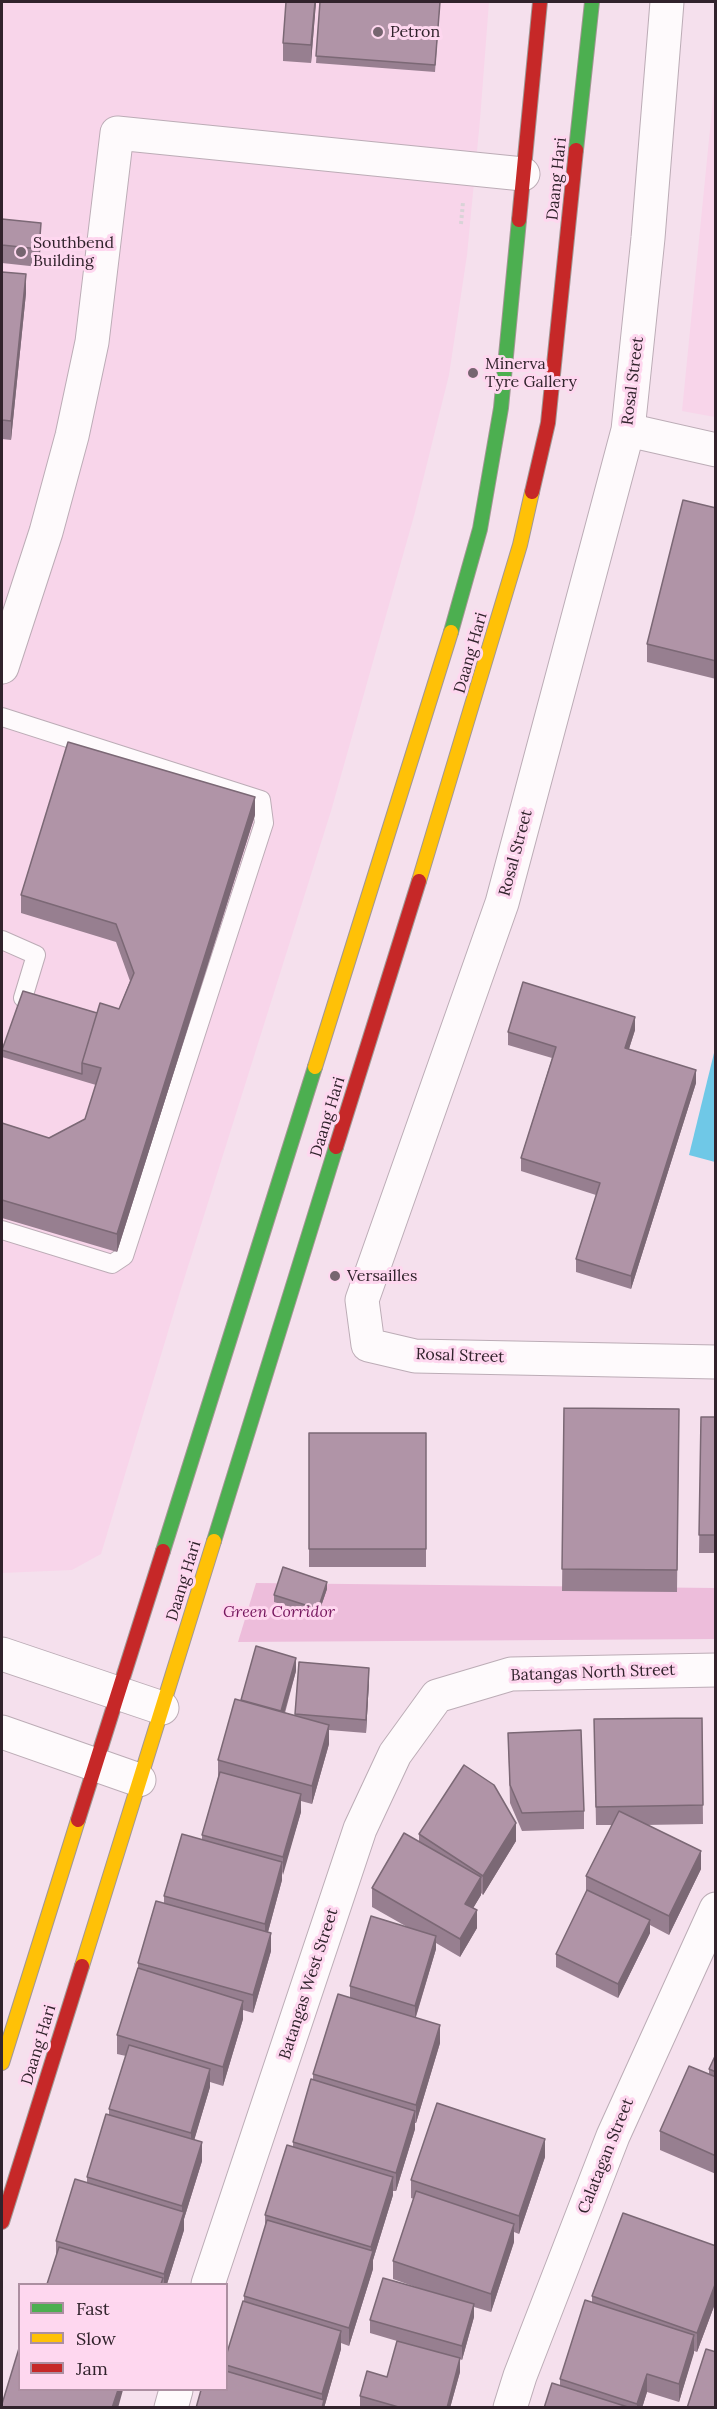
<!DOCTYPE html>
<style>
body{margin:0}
#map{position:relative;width:717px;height:2409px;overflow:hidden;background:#f5e0ed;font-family:Lora,serif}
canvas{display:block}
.frame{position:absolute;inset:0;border:3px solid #31232c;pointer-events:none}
.legend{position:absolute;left:18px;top:2283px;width:210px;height:108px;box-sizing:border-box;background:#fed7ef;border:2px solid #ac8fa1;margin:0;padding:8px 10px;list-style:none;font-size:18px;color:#31232c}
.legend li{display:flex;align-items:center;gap:12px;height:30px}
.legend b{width:30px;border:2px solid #ac8fa1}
</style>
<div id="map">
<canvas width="717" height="2409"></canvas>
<div class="frame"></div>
<ul class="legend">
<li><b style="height:8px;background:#4caf50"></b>Fast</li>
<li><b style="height:8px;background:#ffc107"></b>Slow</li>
<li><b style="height:8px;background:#c62828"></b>Jam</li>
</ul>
</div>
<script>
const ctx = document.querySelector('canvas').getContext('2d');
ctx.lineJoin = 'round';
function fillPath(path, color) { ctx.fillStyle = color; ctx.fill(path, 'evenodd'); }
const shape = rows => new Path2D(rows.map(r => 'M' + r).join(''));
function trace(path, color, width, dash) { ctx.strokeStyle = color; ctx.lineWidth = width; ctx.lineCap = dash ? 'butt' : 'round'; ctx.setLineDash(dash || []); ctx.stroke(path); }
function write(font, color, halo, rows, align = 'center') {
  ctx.font = font + ' Lora,serif'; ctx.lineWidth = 6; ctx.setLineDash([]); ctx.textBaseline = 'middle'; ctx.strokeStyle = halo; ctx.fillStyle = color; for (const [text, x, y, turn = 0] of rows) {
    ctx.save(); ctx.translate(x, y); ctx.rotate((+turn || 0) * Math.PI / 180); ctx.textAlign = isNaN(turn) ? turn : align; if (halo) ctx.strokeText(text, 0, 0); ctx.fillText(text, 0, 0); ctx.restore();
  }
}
fillPath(shape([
 [2,2,489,2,480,120,467,255,449,375,414,516,331,811,180,1292,101,1554,72,1570,2,1573],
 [715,79,715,417,682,411]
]), '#f8d5ea');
fillPath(shape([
 [256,1583,715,1588,715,1639,238,1642]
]), '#edbddb');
fillPath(shape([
 [715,1049,716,1049,715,1162,689,1155]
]), '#6fc8e7');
const lane = shape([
 [2,717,261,800,264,823,124,1256,112,1264,2,1230],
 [2,940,36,955,23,998]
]);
const street = shape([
 [667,2,648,238,628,430,502,903,362,1300,368,1345,415,1356,716,1362],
 [628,430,716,450],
 [2,667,46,532,72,436,92,342,117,133,523,174],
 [2,1654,162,1708],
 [2,1732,139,1780],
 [208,2284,360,1829,395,1754,437,1696,511,1674,716,1670],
 [171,2408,176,2390],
 [510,2408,520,2376,613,2136,716,1909]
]);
const fast = shape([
 [576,150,592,2],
 [451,632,480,529,501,408,519,220],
 [214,1541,336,1147],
 [163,1551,315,1067]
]);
const slow = shape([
 [419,881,520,545,532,492],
 [315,1067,451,632],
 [82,1966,214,1541],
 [2,2063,78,1820]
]);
const jam = shape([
 [519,220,540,2],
 [532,492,548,423,576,150],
 [336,1147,419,881],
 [78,1820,163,1551],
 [2,2222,82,1966]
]);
trace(lane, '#bcacb6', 20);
trace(street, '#bcacb6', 35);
trace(fast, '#a29794', 16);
trace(slow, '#a29794', 16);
trace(jam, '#a29794', 16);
trace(shape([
 [461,224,463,202]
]), '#d9d3d7', 4, [3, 3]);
trace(lane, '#fefafc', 18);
trace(street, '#fefafc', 33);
trace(fast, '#4caf50', 14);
trace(slow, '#ffc107', 14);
trace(jam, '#c62828', 14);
fillPath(shape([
 [316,2,311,63,283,61,283,43],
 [320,2,440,2,435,72,316,63],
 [2,219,41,241,39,267,2,263],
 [2,272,26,293,11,440,2,439],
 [716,508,716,679,647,662,647,644],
 [255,815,117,1252,2,1218,2,1123,49,1138,85,1119,96,1085,2,1057,2,1050,97,1013,119,1009,130,981,116,942,21,913,21,895],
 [635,1030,629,1049,696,1083,631,1289,576,1272,576,1259,596,1195,521,1171,521,1158,552,1058,508,1045,508,1032],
 [564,1408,679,1409,677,1592,562,1591],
 [701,1417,716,1417,716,1553,699,1553],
 [309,1433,426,1433,426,1567,309,1567],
 [327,1589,318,1615,274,1602,274,1595],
 [299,1662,369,1681,366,1733,329,1730,329,1744,312,1804,301,1801,301,1812,282,1875,282,1880,268,1932,271,1951,253,2013,243,2010,243,2019,223,2086,210,2082,210,2087,194,2140,202,2161,184,2219,184,2230,167,2284,47,2284,56,2258,56,2241,87,2183,87,2177,109,2115,109,2109,126,2056,117,2054,117,2035,138,1968,138,1963,164,1903,164,1896,202,1840,202,1835,218,1778,218,1760,241,1701,296,1671,285,1713,295,1716],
 [702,1718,703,1824,646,1825,701,1869,669,1935,650,1925,650,1933,618,1998,556,1967,556,1954,586,1892,586,1876,612,1825,596,1825,594,1719],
 [508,1733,584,1811,584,1829,522,1831,510,1803],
 [419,1834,516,1841,483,1895,481,1893,481,1895,473,1908,477,1928,460,1957,436,1943,436,1949,416,2017,440,2043,416,2123,415,2123,415,2129,396,2191,393,2191,393,2195,373,2260,373,2269,349,2346,341,2343,341,2349,324,2408,226,2390,226,2356,244,2302,244,2296,265,2227,265,2215,293,2146,293,2142,313,2080,313,2074,350,1997,350,1986,409,1928,372,1907,372,1888,419,1841],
 [716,2054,716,2174,660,2150,660,2131,709,2074,709,2069],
 [545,2157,519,2234,514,2232,514,2242,491,2312,474,2307,474,2317,462,2360,460,2359,460,2372,450,2408,360,2408,360,2396,424,2349,370,2333,370,2320,421,2289,393,2279,393,2261,414,2199,411,2198,411,2180],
 [716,2246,716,2301,697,2352,694,2351,679,2402,647,2392,642,2408,544,2408,560,2385,560,2379,592,2302,592,2296]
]), '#977f90');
fillPath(shape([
 [315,2,316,2,311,63,311,45],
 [41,223,41,241,39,267,39,249],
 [26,274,26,293,11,440,11,421],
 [255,797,255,815,117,1252,117,1234],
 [635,1017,635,1030,625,1061,625,1048],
 [696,1070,696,1083,631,1289,631,1276],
 [327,1582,327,1589,318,1615,318,1609],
 [296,1658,296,1671,281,1724,281,1711],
 [369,1668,369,1681,366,1733,366,1720],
 [329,1725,329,1744,312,1804,312,1786],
 [301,1794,301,1812,283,1875,283,1857],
 [516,1823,516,1841,483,1895,483,1876],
 [701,1851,701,1869,669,1935,669,1916],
 [282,1862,282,1880,265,1943,265,1924],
 [481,1877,481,1895,465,1922,465,1904],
 [477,1910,477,1928,460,1957,460,1939],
 [650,1920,650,1933,618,1998,618,1984],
 [271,1933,271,1951,253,2013,253,1995],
 [436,1936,436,1949,415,2019,415,2006],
 [243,2001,243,2019,223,2086,223,2067],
 [440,2025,440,2043,416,2123,416,2105],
 [210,2069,210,2087,191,2151,191,2133],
 [415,2111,415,2129,396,2191,396,2173],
 [545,2139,545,2157,519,2234,519,2216],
 [202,2142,202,2161,184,2219,184,2230,167,2284,164,2284,164,2274,182,2217,182,2206],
 [393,2177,393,2195,373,2260,373,2269,349,2346,349,2328,371,2256,371,2247],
 [514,2224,514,2242,491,2312,491,2294],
 [716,2282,716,2301,697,2352,697,2333],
 [474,2304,474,2317,462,2360,462,2346],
 [341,2331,341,2349,324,2408,322,2408,322,2394],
 [694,2335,694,2353,679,2402,679,2384],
 [460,2358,460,2372,450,2408,447,2408],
 [647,2374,647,2392,642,2408,637,2408,637,2404],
 [118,2390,123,2390,118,2408,112,2408]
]), '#7b6875');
const building = shape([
 [286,2,315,2,311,45,283,43,286,2],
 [320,2,440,2,435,65,316,56,320,2],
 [2,219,41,223,39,249,2,245,2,219],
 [2,272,26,274,11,421,2,420,2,272],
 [683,500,716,508,716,661,647,644,683,500],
 [68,742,255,797,117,1234,2,1200,2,1123,49,1138,85,1119,101,1068,82,1063,100,1003,119,1009,134,973,116,924,21,895,68,742],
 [523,982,635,1017,625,1048,696,1070,631,1276,576,1259,600,1183,521,1158,556,1047,508,1032,523,982],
 [23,991,97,1013,82,1063,82,1074,2,1050,23,991],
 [564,1408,679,1409,677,1570,562,1569,564,1408],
 [701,1417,716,1417,716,1535,699,1535,701,1417],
 [309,1433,426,1433,426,1549,309,1549,309,1433],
 [283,1567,327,1582,318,1609,274,1595,283,1567],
 [256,1646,296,1658,281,1711,241,1700,256,1646],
 [299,1662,369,1668,366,1720,295,1714,299,1662],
 [235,1699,329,1725,312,1786,218,1760,235,1699],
 [702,1718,703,1805,596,1807,594,1719,702,1718],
 [581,1730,584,1811,522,1813,510,1785,508,1733,581,1730],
 [464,1765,494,1785,516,1823,483,1876,419,1834,464,1765],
 [220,1772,301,1794,283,1857,202,1835,220,1772],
 [619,1811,701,1851,669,1916,586,1876,619,1811],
 [404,1833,481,1877,465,1904,477,1910,460,1939,372,1888,404,1833],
 [182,1834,282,1862,265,1924,164,1896,182,1834],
 [587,1890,650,1920,618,1984,556,1954,587,1890],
 [156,1901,271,1933,253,1995,138,1963,156,1901],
 [371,1916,436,1936,415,2006,350,1986,371,1916],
 [138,1968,243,2001,223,2067,117,2035,138,1968],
 [338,1994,440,2025,416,2105,313,2074,338,1994],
 [129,2045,210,2069,191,2133,109,2109,129,2045],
 [716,2054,716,2072,709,2069,716,2054],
 [689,2066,716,2077,716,2156,660,2131,689,2066],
 [311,2079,415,2111,396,2173,293,2142,311,2079],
 [437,2103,545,2139,519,2216,411,2180,437,2103],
 [106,2114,202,2142,182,2206,87,2177,106,2114],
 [287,2145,393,2177,371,2247,265,2215,287,2145],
 [75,2179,184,2212,164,2274,56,2241,75,2179],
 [416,2191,514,2224,491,2294,393,2261,416,2191],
 [623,2213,716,2246,716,2282,697,2333,592,2296,623,2213],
 [267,2220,373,2251,349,2328,244,2296,267,2220],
 [59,2247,163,2278,161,2284,47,2284,59,2247],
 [383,2278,474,2304,462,2346,370,2320,383,2278],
 [585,2300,694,2335,679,2384,647,2374,637,2404,560,2379,585,2300],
 [243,2301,341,2331,322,2394,226,2365,226,2356,243,2301],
 [397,2341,460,2358,447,2408,402,2408,360,2396,367,2371,387,2377,397,2341],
 [20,2345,20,2390,118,2390,112,2408,2,2408,2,2404,20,2345],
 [706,2349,716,2352,716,2408,687,2408,706,2349],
 [226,2371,324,2400,322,2408,196,2408,201,2390,226,2390,226,2371],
 [552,2383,631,2408,544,2408,552,2383]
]);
fillPath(building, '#b094a7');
trace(building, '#7b6875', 1.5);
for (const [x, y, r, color] of [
 [378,32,6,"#766570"],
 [21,252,6,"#766570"],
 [473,373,6,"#766570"],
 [335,1276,6,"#766570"]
]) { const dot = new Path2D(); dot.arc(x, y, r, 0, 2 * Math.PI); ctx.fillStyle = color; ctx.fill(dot); trace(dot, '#fed7ef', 2); }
write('16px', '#31232c', '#fed7ef', [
 ["Petron",390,32],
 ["Southbend",33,243],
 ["Building",33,261],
 ["Minerva",485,364],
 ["Tyre Gallery",485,382],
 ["Versailles",347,1276]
], 'left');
write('16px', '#31232c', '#fed7ef', [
 ["Daang Hari",557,179,-84],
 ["Rosal Street",633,381,-83],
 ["Daang Hari",471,653,-74],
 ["Rosal Street",516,853,-75],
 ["Daang Hari",328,1117,-73],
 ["Rosal Street",460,1356,2],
 ["Daang Hari",184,1581,-73],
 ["Batangas North Street",593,1673,-2],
 ["Batangas West Street",309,1984,-72],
 ["Daang Hari",39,2045,-73],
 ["Calatagan Street",606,2156,-68]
]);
write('italic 16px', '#75165d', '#fed7ef', [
 ["Green Corridor",279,1612]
]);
</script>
